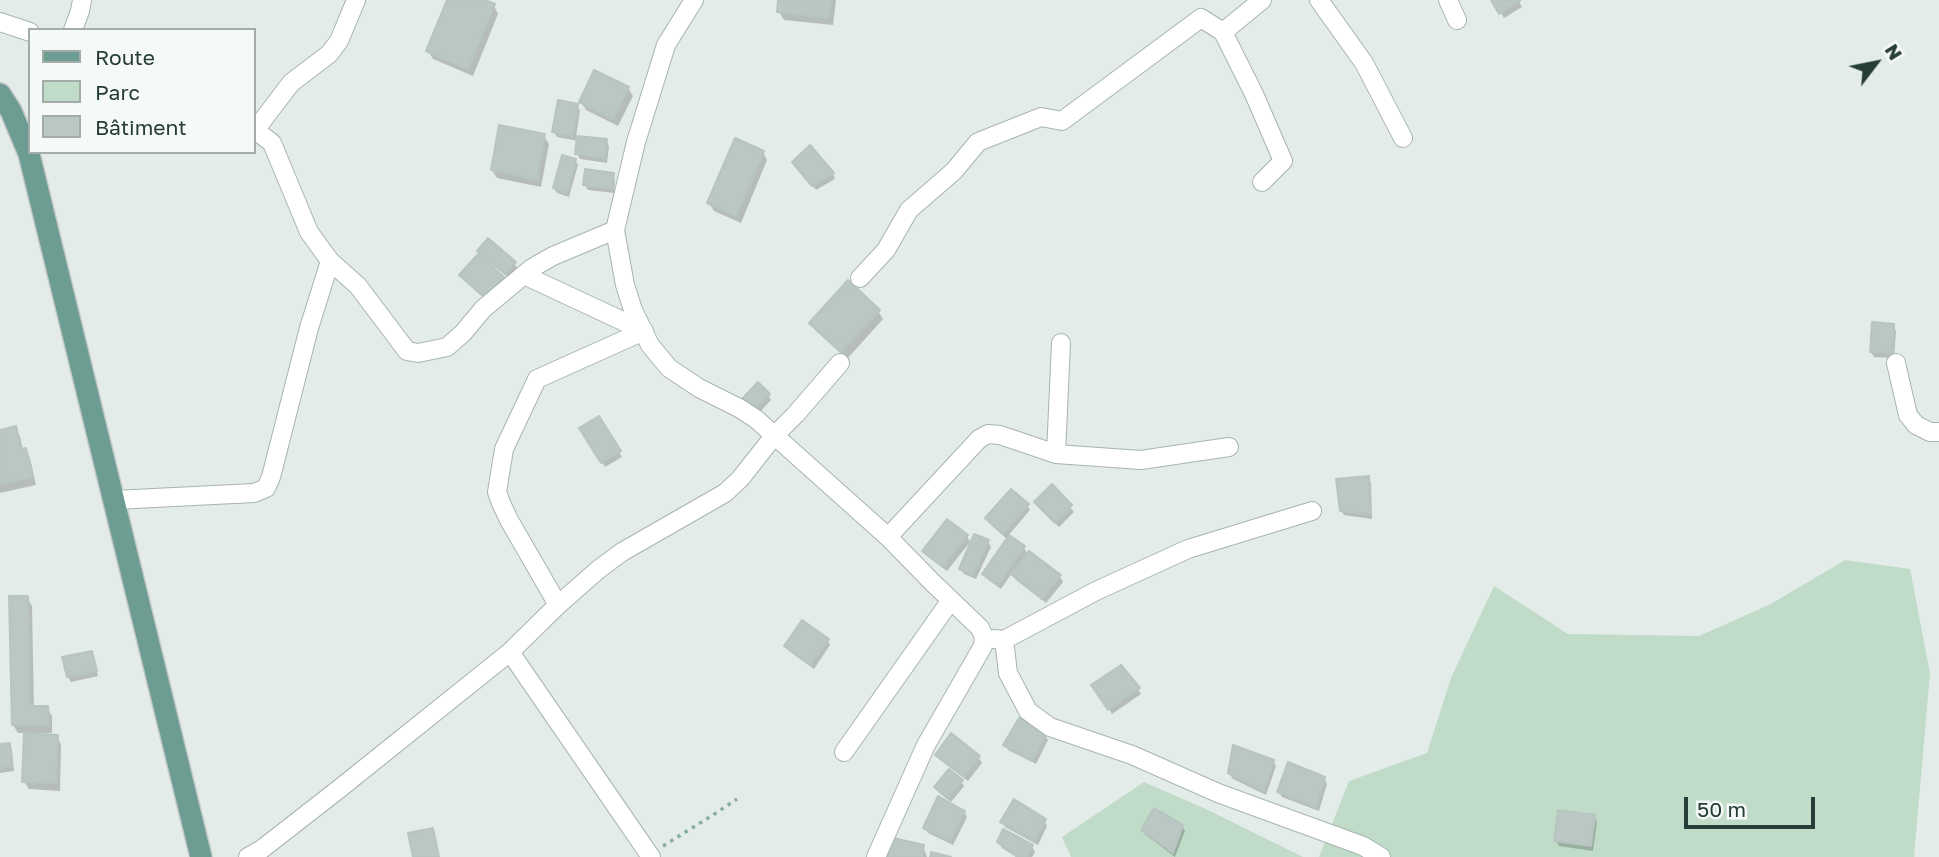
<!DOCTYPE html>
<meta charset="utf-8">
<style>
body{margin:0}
#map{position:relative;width:1939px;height:857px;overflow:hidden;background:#e4ece9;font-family:"Golos Text",sans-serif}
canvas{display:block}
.legend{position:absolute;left:28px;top:28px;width:228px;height:126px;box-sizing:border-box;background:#f5f9f7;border:2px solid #a2adaa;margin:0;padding:9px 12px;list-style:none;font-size:21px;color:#253c37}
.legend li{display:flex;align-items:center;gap:14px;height:35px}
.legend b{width:35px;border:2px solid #a2adaa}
.north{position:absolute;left:1841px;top:28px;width:70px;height:70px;-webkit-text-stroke:5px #f5f9f7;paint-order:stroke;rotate:58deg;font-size:19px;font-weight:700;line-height:28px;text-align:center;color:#253c37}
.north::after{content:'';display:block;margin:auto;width:24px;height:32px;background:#253c37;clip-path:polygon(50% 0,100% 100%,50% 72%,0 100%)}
.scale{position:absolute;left:1684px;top:797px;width:131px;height:32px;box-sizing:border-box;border:4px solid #253c37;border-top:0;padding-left:9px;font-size:21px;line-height:24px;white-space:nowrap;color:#253c37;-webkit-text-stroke:5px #f5f9f7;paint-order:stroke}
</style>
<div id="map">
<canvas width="1939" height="857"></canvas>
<ul class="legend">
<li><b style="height:9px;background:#6d9d92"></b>Route</li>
<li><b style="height:19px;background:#c0dbc8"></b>Parc</li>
<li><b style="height:19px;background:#bac7c2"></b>Bâtiment</li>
</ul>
<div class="north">N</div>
<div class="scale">50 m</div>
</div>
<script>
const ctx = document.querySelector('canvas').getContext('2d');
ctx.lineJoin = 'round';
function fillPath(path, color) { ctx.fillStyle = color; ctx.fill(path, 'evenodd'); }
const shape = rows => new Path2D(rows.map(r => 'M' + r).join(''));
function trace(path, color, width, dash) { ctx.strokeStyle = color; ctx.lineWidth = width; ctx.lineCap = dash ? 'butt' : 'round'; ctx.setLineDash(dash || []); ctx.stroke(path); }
fillPath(shape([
 [1845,560,1910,569,1930,673,1914,857,1319,857,1349,781,1427,753,1451,678,1494,586,1568,634,1699,636,1771,604],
 [1144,782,1208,810,1303,857,1071,857,1062,837]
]), '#c0dbc8');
fillPath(shape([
 [449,0,480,0,494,6,498,14,473,76,433,59,428,51],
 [780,0,836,0,833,25,784,20,779,12],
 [1493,0,1518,0,1522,7,1504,18],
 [628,88,633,96,618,126,586,110,581,102],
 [577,105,580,111,576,137,606,141,609,146,607,163,580,159,577,154,578,141,557,137,554,132],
 [544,136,549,144,541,187,497,178,492,170],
 [763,152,767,160,741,223,714,211,709,203],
 [575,160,578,165,569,197,557,193,554,188],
 [794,163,833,174,835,179,816,190],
 [612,174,615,179,614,193,588,190,585,185],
 [479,251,514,263,517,268,509,278,482,256],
 [461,275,502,278,505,283,489,302,464,280],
 [878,311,883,319,847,359,816,331,811,323],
 [1893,326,1896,331,1894,358,1874,357,1871,352],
 [768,395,771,400,757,415,747,405],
 [599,419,622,457,605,467,582,429],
 [15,428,20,436,23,450,25,450,30,458,36,485,0,493,0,431],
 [1368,478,1371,483,1372,519,1344,515,1341,510],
 [1052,487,1074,512,1059,527,1039,507],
 [1027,505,1030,510,1008,536,1024,548,1028,555,1060,577,1063,582,1046,603,1016,580,1012,573,1001,589,987,579,984,574,1008,540,990,524,987,519],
 [967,536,970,542,947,571,927,556,925,551],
 [988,542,991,547,976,579,964,574,961,568],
 [27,597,32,606,34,708,47,708,52,716,52,733,43,733,43,736,57,736,61,745,60,791,29,789,24,781,26,733,18,733,13,725],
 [827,640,830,645,814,669,789,651,786,646],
 [91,653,94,658,98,676,71,682,68,677,64,658],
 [1094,685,1138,689,1141,694,1112,714],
 [1045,735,1048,740,1036,764,1008,750,1005,745],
 [951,736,979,758,982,763,968,781,941,760,938,755],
 [9,745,12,750,14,771,0,773,0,746],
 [1273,761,1276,766,1266,795,1233,779,1229,773],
 [1324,778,1327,784,1319,811,1282,797,1279,792],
 [961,781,964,786,951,802,940,793,937,787],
 [964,812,967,817,953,845,928,833,925,828],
 [1594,817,1597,822,1593,851,1559,846,1556,841],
 [1044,820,1047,826,1038,845,1005,827,1002,822],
 [1182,826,1185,831,1175,857,1146,835,1143,830],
 [999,842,1032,846,1035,852,1032,857,1016,857,1002,848],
 [923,846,927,857,886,857]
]), '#0003');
const building = shape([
 [447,0,485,0,495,4,468,69,426,51,447,0],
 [778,0,831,0,829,18,777,12,778,0],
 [1491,0,1520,0,1520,1,1499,14,1491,0],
 [594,70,629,87,613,119,579,102,594,70],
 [558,100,578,104,573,136,552,132,558,100],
 [499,125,545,134,537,180,491,170,499,125],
 [577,136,607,139,605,158,575,154,577,136],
 [735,138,764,151,736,216,707,203,735,138],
 [810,145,834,173,812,186,792,162,810,145],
 [562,155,576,159,567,193,553,188,562,155],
 [585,169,614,173,612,189,583,185,585,169],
 [488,238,516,262,505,274,477,251,488,238],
 [478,254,504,277,485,298,459,275,478,254],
 [848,280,880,310,841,352,809,323,848,280],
 [1872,322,1894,324,1892,354,1870,352,1872,322],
 [758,382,770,394,753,411,742,399,758,382],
 [599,416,621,451,601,463,579,428,599,416],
 [16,426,21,449,26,448,33,477,0,484,0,430,16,426],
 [1369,476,1370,514,1340,511,1336,479,1369,476],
 [1052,484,1072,505,1055,523,1034,502,1052,484],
 [1011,489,1029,504,1003,534,985,518,1011,489],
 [947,519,968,535,943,567,922,551,947,519],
 [974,534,989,540,973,575,959,569,974,534],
 [1009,535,1025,546,998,585,982,574,1009,535],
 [1029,551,1061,575,1042,599,1011,574,1029,551],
 [9,596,28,596,30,706,48,706,49,725,12,725,9,596],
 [802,620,829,639,810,665,784,646,802,620],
 [92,651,97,671,67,677,62,657,92,651],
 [1121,665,1140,688,1108,710,1091,685,1121,665],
 [1019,718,1047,733,1033,760,1003,745,1019,718],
 [24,733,58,735,56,783,22,782,24,733],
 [951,733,980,756,964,777,935,755,951,733],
 [10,743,12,766,0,768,0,744,10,743],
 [1233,745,1274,760,1264,791,1228,773,1233,745],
 [1288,762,1325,777,1316,807,1277,792,1288,762],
 [949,769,963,780,947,798,934,787,949,769],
 [938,796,965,811,950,841,923,828,938,796],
 [1014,799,1046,819,1035,841,1000,822,1014,799],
 [1154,808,1183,825,1173,853,1141,830,1154,808],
 [1558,810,1595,815,1591,846,1554,841,1558,810],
 [433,828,439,857,413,857,408,833,433,828],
 [1003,829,1033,845,1027,857,1018,857,997,842,1003,829],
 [889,837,924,845,922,857,884,857,889,837],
 [931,852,951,857,930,857,931,852]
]);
fillPath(building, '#bac7c2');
trace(building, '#b7c5c0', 2);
const street = shape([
 [694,0,666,45,636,142,615,230,625,285,633,310,650,345,669,368,699,388,739,408,756,419,888,537,979,439,988,434,1000,435,1056,454,1141,460,1229,447],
 [1319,0,1364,63,1403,138],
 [1448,0,1457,20],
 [0,22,30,32],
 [73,30,80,11,82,0],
 [1223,32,1262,0],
 [254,129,272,143,309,232,330,261,358,286,407,351,418,353,447,347,463,333,483,309,532,268,553,256,615,230],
 [256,129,291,83,329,54,339,41,356,0],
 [524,275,644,331],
 [860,278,886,250,909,210,954,171,978,142,1041,117,1062,121,1201,18,1223,32,1254,94,1283,161,1262,182],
 [1896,363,1908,415,1916,425,1930,432,1939,432],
 [1056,454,1061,343],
 [114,500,254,493,266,488,271,477,309,328,330,261],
 [558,605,509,520,501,503,497,492,504,449,537,379,644,331],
 [994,639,1004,640,1096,591,1188,549,1312,511],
 [1004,640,1008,673,1028,711,1050,727,1132,755,1218,793,1363,846,1381,857],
 [510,652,651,857],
 [844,752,951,600],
 [248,857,262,849,339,789,510,652,558,605,599,569,622,552,725,493,740,479,774,436,796,414,840,363],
 [876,857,926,745,983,646,984,637,980,628,933,583,888,537]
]);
const primary = shape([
 [0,94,11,111,29,154,201,857]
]);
trace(street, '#a7b4b0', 20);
trace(primary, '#c2c8c7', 24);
trace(shape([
 [663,846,713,815,737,799]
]), '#88ada2', 3.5, [3.5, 5]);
trace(street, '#fff', 18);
trace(primary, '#6d9d92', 21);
</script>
